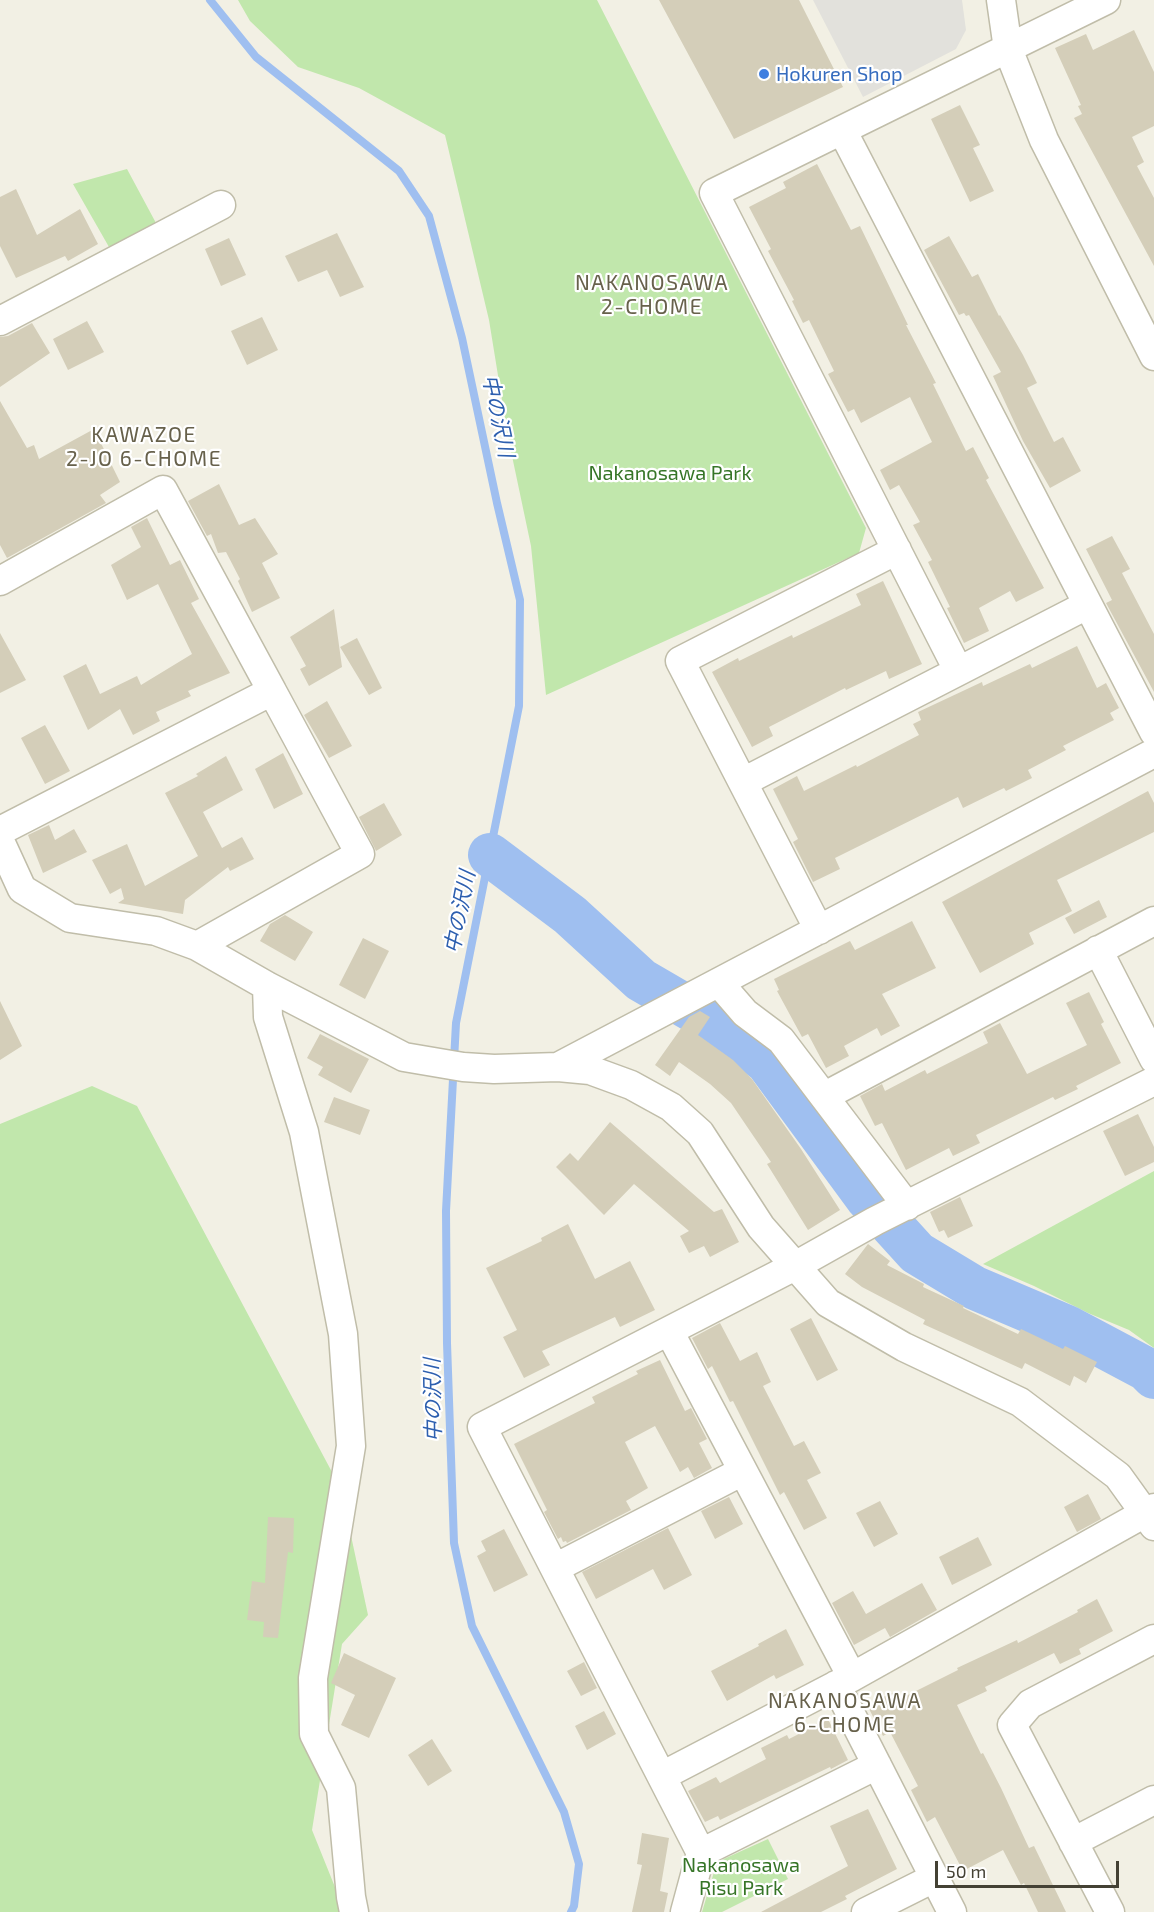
<!DOCTYPE html>
<meta charset="utf-8">
<style>
body{margin:0}
#map{position:relative;width:1154px;height:1912px;overflow:hidden;background:#f2f0e4;font-family:"Exo 2",sans-serif}
canvas{display:block}
.scale{position:absolute;left:935px;top:1861px;width:184px;height:27px;box-sizing:border-box;border:3px solid #444134;border-top:0;padding-left:8px;font-size:18px;line-height:21px;white-space:nowrap;color:#444134;-webkit-text-stroke:4px #fff;paint-order:stroke}
</style>
<div id="map">
<canvas width="1154" height="1912"></canvas>
<div class="scale">50 m</div>
</div>
<script>
const ctx = document.querySelector('canvas').getContext('2d');
ctx.lineJoin = 'round';
function fillPath(path, color) { ctx.fillStyle = color; ctx.fill(path, 'evenodd'); }
const shape = rows => new Path2D(rows.map(r => 'M' + r).join(''));
function trace(path, color, width, dash) { ctx.strokeStyle = color; ctx.lineWidth = width; ctx.lineCap = dash ? 'butt' : 'round'; ctx.setLineDash(dash || []); ctx.stroke(path); }
function write(font, color, halo, rows, align = 'center') {
  ctx.font = font + ' "Exo 2","Noto Sans JP",sans-serif'; ctx.lineWidth = 4.5; ctx.setLineDash([]); ctx.textBaseline = 'middle'; ctx.strokeStyle = halo; ctx.fillStyle = color; for (const [text, x, y, turn = 0] of rows) {
    ctx.save(); ctx.translate(x, y); ctx.rotate((+turn || 0) * Math.PI / 180); ctx.textAlign = isNaN(turn) ? turn : align; if (halo) ctx.strokeText(text, 0, 0); ctx.fillText(text, 0, 0); ctx.restore();
  }
}
fillPath(shape([
 [238,0,597,0,866,528,859,553,546,695,531,546,508,437,489,320,445,135,359,88,298,67,250,21],
 [127,169,156,223,109,247,73,184],
 [92,1086,137,1106,341,1489,368,1615,342,1644,312,1830,345,1912,0,1912,0,1124],
 [1154,1171,1154,1348,1129,1330,1088,1313,1034,1286,983,1264],
 [768,1839,788,1879,722,1912,702,1912,717,1862]
]), '#c1e7ac');
fillPath(shape([
 [813,0,962,0,966,30,956,49,863,97]
]), '#e2e1dc');
trace(shape([
 [210,0,256,57,399,171,429,216,462,338,497,503,520,600,519,706,456,1023,446,1211,447,1343,454,1543,472,1626,564,1812,579,1864,574,1906,571,1912]
]), '#9fbff0', 8);
trace(shape([
 [490,855,570,915,641,980,720,1026,767,1062,867,1198,917,1253,975,1288,1067,1327,1146,1369,1154,1377]
]), '#9fbff0', 44);
fillPath(shape([
 [659,0,799,0,843,87,734,139],
 [1134,30,1154,72,1154,126,1132,137,1144,162,1137,166,1154,198,1154,266,1074,118,1082,114,1078,106,1081,105,1055,48,1086,34,1093,50],
 [960,105,980,145,973,148,994,191,970,202,931,119],
 [817,164,851,230,860,226,908,325,906,325,936,383,933,384,966,451,973,447,989,478,986,480,1044,588,1016,602,1010,591,979,608,989,631,964,643,947,608,950,607,928,562,932,560,913,525,920,522,899,485,890,490,880,470,932,442,910,397,861,423,854,409,848,412,828,374,834,371,809,320,803,323,792,301,794,300,768,251,771,249,749,207,786,188,783,182],
 [16,189,37,235,80,209,98,244,68,261,65,256,16,278,0,246,0,197],
 [337,233,364,287,340,297,327,270,298,282,285,256],
 [949,236,972,277,978,274,999,316,1000,315,1023,355,1037,383,1027,388,1054,442,1063,437,1081,471,1050,488,1023,441,993,376,1001,372,969,315,966,316,964,313,959,315,924,250],
 [229,238,246,275,221,286,205,249],
 [262,317,278,350,247,365,231,331],
 [87,321,104,352,68,370,53,339],
 [32,323,50,353,0,387,0,337,8,336],
 [0,401,27,448,34,445,39,459,94,429,120,482,100,495,106,503,7,558,0,545],
 [219,484,239,525,255,518,278,554,262,563,280,598,252,612,238,581,240,579,226,552,218,553,211,534,207,536,188,501],
 [147,518,170,565,180,560,199,599,191,603,230,673,188,691,191,696,156,712,160,721,133,735,120,709,88,730,63,676,86,664,100,694,137,676,141,685,192,654,158,584,127,600,111,565,141,547,131,527],
 [1112,536,1130,569,1122,573,1154,634,1154,692,1106,603,1112,600,1086,549],
 [883,581,922,664,889,679,886,671,846,690,845,688,769,727,773,736,752,747,712,672,738,658,739,661,792,635,793,638,861,605,856,594],
 [334,609,342,667,309,686,300,669,306,666,290,637],
 [0,633,26,680,0,693],
 [357,638,382,688,369,695,340,647],
 [1077,646,1097,688,1106,683,1119,708,1110,713,1114,720,1063,746,1066,750,1028,770,1032,778,1006,791,1004,788,963,808,958,797,835,858,840,869,813,882,793,842,798,839,773,789,797,776,804,791,856,765,857,767,919,735,913,724,921,720,918,712,982,682,983,686,1030,664,1032,668],
 [327,701,352,746,329,758,304,715],
 [45,725,70,771,45,784,21,738],
 [283,753,303,794,274,809,255,769],
 [226,756,243,790,203,812,222,848,242,837,254,859,230,871,228,867,185,900,183,914,118,903,124,899,121,888,110,894,92,860,127,844,145,886,198,856,165,793,198,776,196,774],
 [1148,791,1154,803,1154,832,1057,880,1072,911,1029,933,1034,944,980,973,942,902],
 [384,803,402,835,376,851,359,817],
 [49,825,55,840,74,829,87,852,43,873,28,835],
 [1099,900,1107,917,1074,934,1065,918],
 [285,915,313,932,295,961,260,941,270,924],
 [912,921,936,968,882,994,900,1026,881,1036,877,1028,844,1046,849,1056,826,1068,808,1034,802,1037,777,991,779,990,774,979,850,941,855,950],
 [363,938,389,951,365,999,339,985],
 [1089,992,1104,1022,1101,1024,1121,1063,1076,1086,1078,1089,1055,1100,1053,1097,976,1135,980,1143,953,1156,949,1148,906,1170,882,1123,875,1126,860,1096,882,1084,885,1091,925,1070,927,1074,988,1043,983,1032,1000,1023,1027,1074,1087,1045,1066,1003],
 [0,1001,22,1046,0,1060],
 [700,1011,710,1017,698,1035,733,1060,752,1079,801,1149,840,1210,808,1230,767,1164,771,1162,731,1103,710,1084,679,1062,670,1076,655,1065,689,1017],
 [320,1034,369,1059,351,1093,318,1075,323,1067,307,1058],
 [334,1097,370,1110,360,1135,324,1122],
 [1138,1114,1154,1147,1154,1162,1125,1176,1103,1131],
 [610,1122,714,1212,722,1209,739,1242,710,1257,704,1246,689,1253,680,1236,689,1231,634,1184,604,1215,556,1167,570,1153,578,1161],
 [960,1197,973,1226,948,1238,944,1230,939,1232,930,1212],
 [568,1224,595,1279,630,1261,655,1310,620,1327,615,1317,542,1351,550,1365,524,1378,503,1337,517,1330,486,1268,542,1241,541,1238],
 [868,1244,890,1261,887,1265,924,1284,923,1287,964,1306,963,1308,1018,1334,1021,1329,1063,1349,1065,1346,1097,1362,1086,1383,1074,1376,1070,1386,1025,1363,1022,1369,923,1324,925,1320,862,1287,845,1274],
 [811,1318,838,1370,817,1381,790,1329],
 [720,1323,740,1361,757,1352,771,1382,763,1386,794,1446,804,1441,821,1473,807,1480,827,1518,804,1530,784,1492,780,1495,733,1401,730,1402,712,1366,708,1369,692,1338],
 [660,1360,685,1411,691,1408,707,1439,699,1443,712,1468,694,1478,688,1467,680,1472,655,1426,625,1442,648,1488,626,1501,631,1510,567,1543,566,1541,563,1542,561,1537,558,1539,544,1512,547,1510,514,1444,595,1403,592,1397,638,1374,636,1371],
 [1088,1494,1101,1519,1077,1532,1064,1507],
 [729,1497,743,1524,715,1539,701,1511],
 [880,1501,898,1534,874,1547,856,1513],
 [268,1517,294,1518,293,1553,288,1552,278,1638,263,1637,264,1622,247,1620,252,1581,265,1583],
 [668,1528,692,1575,664,1590,653,1569,596,1599,582,1572],
 [504,1529,528,1575,494,1592,477,1556,486,1551,481,1541],
 [978,1537,992,1565,952,1585,939,1557],
 [922,1583,937,1610,890,1637,885,1628,854,1645,832,1603,853,1591,866,1614],
 [1097,1599,1113,1631,1079,1649,1081,1654,1060,1664,1054,1653,985,1687,987,1691,957,1705,981,1754,983,1753,1001,1788,1029,1848,1034,1846,1066,1912,1038,1912,1024,1883,1021,1885,1003,1850,963,1871,935,1817,927,1822,911,1790,918,1786,890,1732,883,1736,867,1705,896,1691,900,1699,958,1670,957,1668,1017,1640,1018,1643,1078,1612,1077,1610],
 [786,1629,804,1665,776,1679,774,1675,727,1701,711,1671,759,1646,758,1644],
 [344,1653,396,1678,369,1738,341,1725,355,1695,331,1683],
 [584,1662,597,1688,581,1696,567,1671],
 [604,1711,616,1734,587,1750,575,1726],
 [828,1719,848,1760,831,1769,830,1767,720,1820,718,1816,705,1822,688,1791,716,1777,720,1783,766,1759,761,1748,787,1735,789,1739],
 [432,1739,452,1771,428,1786,408,1755],
 [868,1809,897,1869,845,1896,847,1899,821,1912,761,1912,848,1866,830,1826],
 [642,1833,669,1838,660,1891,668,1893,664,1912,632,1912,642,1865,637,1864]
]), '#d4ceb9');
const minor = shape([
 [1001,0,1008,49,1044,140,1154,356],
 [842,130,1154,732],
 [0,321,221,205],
 [0,581,163,490,272,691,0,831],
 [958,670,714,193,1106,0],
 [743,782,1087,605],
 [0,841,22,889,70,918,156,931,197,946,267,986,404,1057,463,1067,494,1069,558,1067,590,1070,631,1085,671,1107,700,1133,761,1227,828,1303,904,1347,1020,1402,1118,1476,1154,1526],
 [819,930,680,661,897,550],
 [197,946,360,854,272,691],
 [1098,950,1154,1059],
 [719,983,745,1013,781,1040,907,1206],
 [267,986,268,1017,304,1132,343,1334,351,1446,313,1678,314,1734,341,1788,351,1897,354,1912],
 [558,1067,1154,753],
 [825,1096,1154,921],
 [669,1331,852,1677],
 [555,1568,743,1471],
 [836,1685,952,1912],
 [662,1776,852,1677,1154,1508],
 [1073,1842,1154,1800],
 [701,1853,482,1427,795,1266,875,1221,1154,1081],
 [685,1912,701,1853,877,1765],
 [866,1912,934,1878],
 [1110,1912,1012,1725,1030,1704,1154,1639]
]);
trace(minor, '#c0bda9', 31);
trace(minor, '#fff', 28);
for (const [x, y, r, color] of [
 [764,74,6,"#3f7fe0"]
]) { const dot = new Path2D(); dot.arc(x, y, r, 0, 2 * Math.PI); ctx.fillStyle = color; ctx.fill(dot); trace(dot, '#fff', 2); }
write('20px', '#366cbe', '#fff', [
 ["Hokuren Shop",776,74]
], 'left');
write('20px', '#367527', '#fff', [
 ["Nakanosawa Park",670,473],
 ["Nakanosawa",741,1865],
 ["Risu Park",741,1888]
]);
ctx.letterSpacing = '1.5px';
write('21px', '#67614b', '#fff', [
 ["NAKANOSAWA",652,283],
 ["2-CHOME",652,307],
 ["KAWAZOE",144,435],
 ["2-JO 6-CHOME",144,459],
 ["NAKANOSAWA",845,1701],
 ["6-CHOME",845,1725]
]);
ctx.letterSpacing = '0px';
write('italic 21px', '#2d5faf', '#fff', [
 ["中の沢川",498,416,78],
 ["中の沢川",460,912,-79],
 ["中の沢川",433,1400,-91]
]);
</script>
